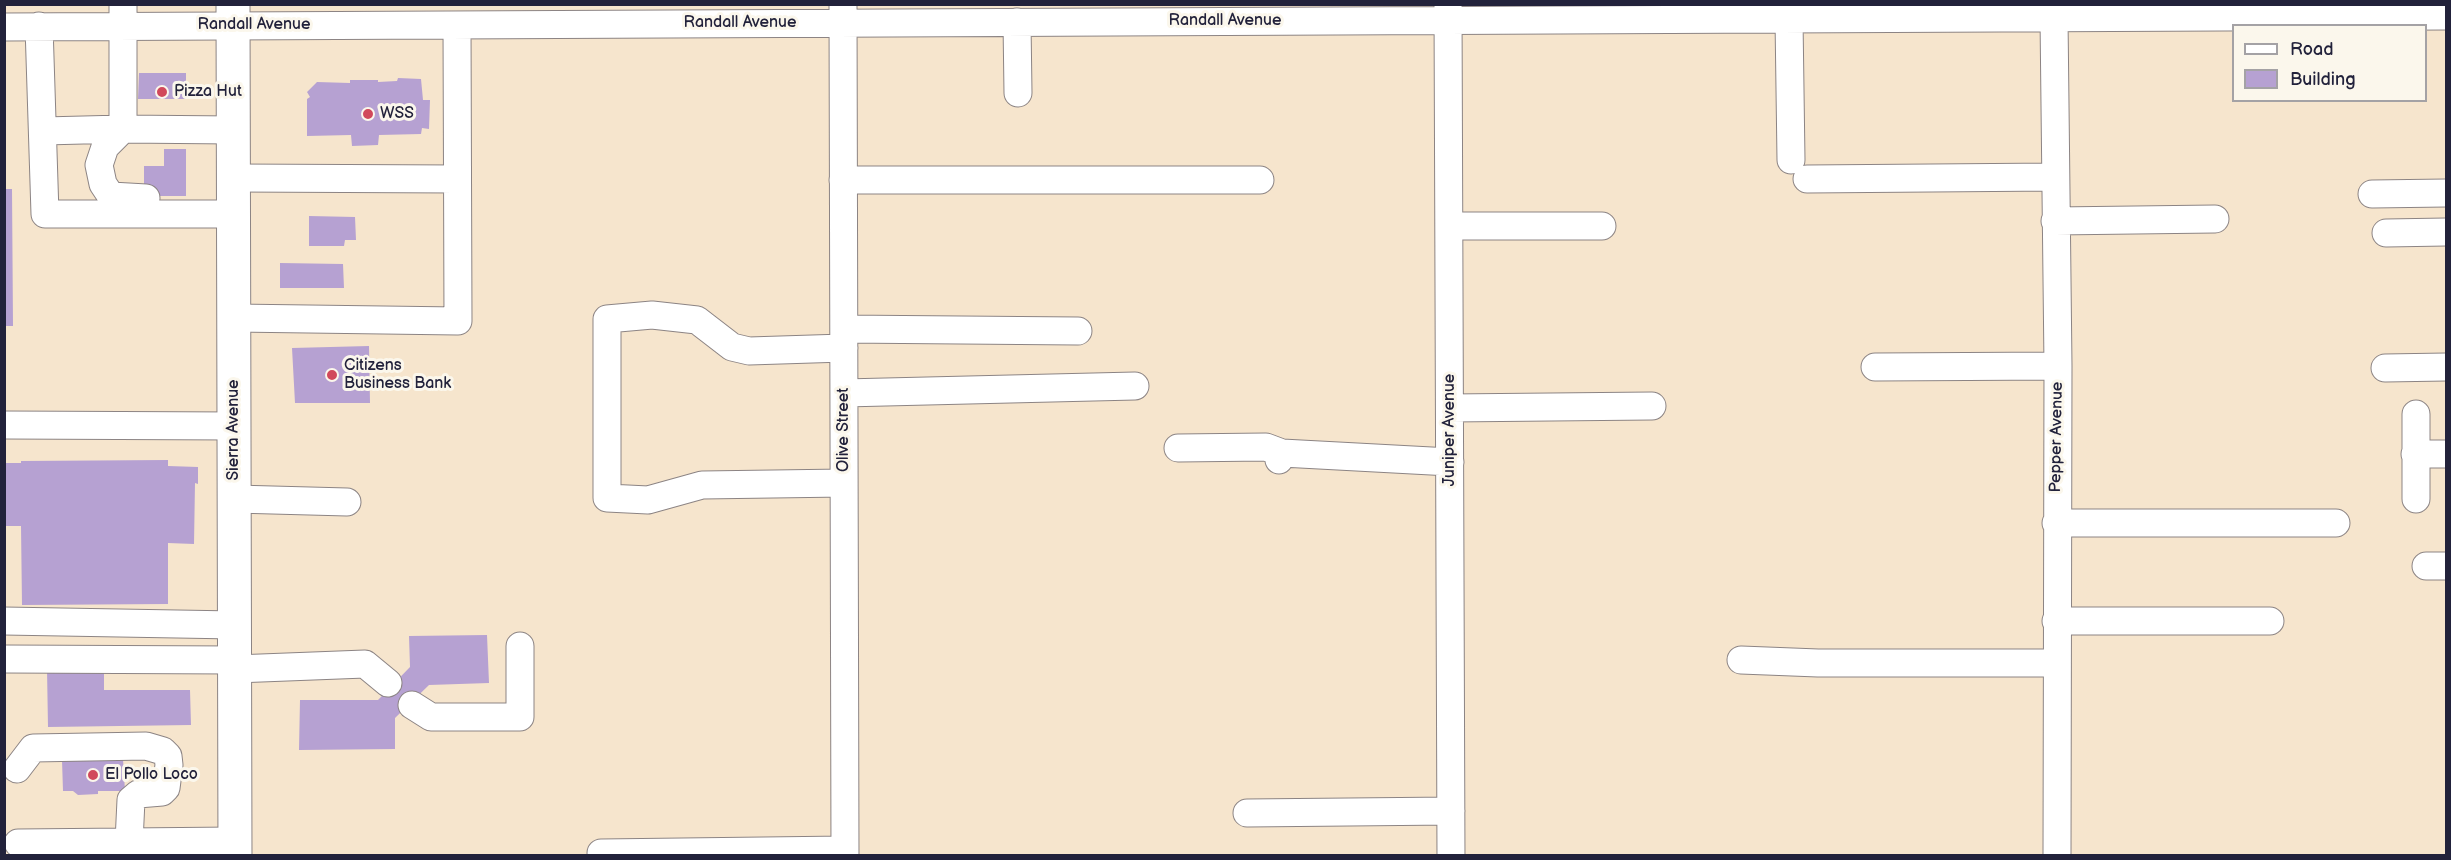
<!DOCTYPE html>
<style>
body{margin:0}
#map{position:relative;width:2451px;height:860px;overflow:hidden;background:#f6e5cd;font-family:"Balsamiq Sans",sans-serif}
canvas{display:block}
.frame{position:absolute;inset:0;border:6px solid #22223b;pointer-events:none}
.legend{position:absolute;left:2232px;top:24px;width:195px;height:78px;box-sizing:border-box;background:#fbf7ec;border:2px solid #a4a2a5;margin:0;padding:8px 10px;list-style:none;font-size:18px;color:#22223b}
.legend li{display:flex;align-items:center;gap:12px;height:30px}
.legend b{width:30px;border:2px solid #a4a2a5}
</style>
<div id="map">
<canvas width="2451" height="860"></canvas>
<div class="frame"></div>
<ul class="legend">
<li><b style="height:8px;background:#fff"></b>Road</li>
<li><b style="height:16px;background:#b6a1d2"></b>Building</li>
</ul>
</div>
<script>
const ctx = document.querySelector('canvas').getContext('2d');
ctx.lineJoin = 'round';
function fillPath(path, color) { ctx.fillStyle = color; ctx.fill(path, 'evenodd'); }
const shape = rows => new Path2D(rows.map(r => 'M' + r).join(''));
function trace(path, color, width, dash) { ctx.strokeStyle = color; ctx.lineWidth = width; ctx.lineCap = dash ? 'butt' : 'round'; ctx.setLineDash(dash || []); ctx.stroke(path); }
function write(font, color, halo, rows, align = 'center') {
  ctx.font = font + ' "Balsamiq Sans",sans-serif'; ctx.lineWidth = 6; ctx.setLineDash([]); ctx.textBaseline = 'middle'; ctx.strokeStyle = halo; ctx.fillStyle = color; for (const [text, x, y, turn = 0] of rows) {
    ctx.save(); ctx.translate(x, y); ctx.rotate((+turn || 0) * Math.PI / 180); ctx.textAlign = isNaN(turn) ? turn : align; if (halo) ctx.strokeText(text, 0, 0); ctx.fillText(text, 0, 0); ctx.restore();
  }
}
fillPath(shape([
 [139,73,186,73,186,99,138,99],
 [398,78,421,79,423,100,430,100,429,129,422,128,421,134,379,135,378,145,352,146,351,135,307,136,307,99,310,97,307,92,317,82,350,83,350,80,378,80,378,82,397,81],
 [164,149,186,149,186,196,144,196,144,166,164,166],
 [4,189,12,189,13,326,4,326],
 [309,216,355,217,356,240,345,240,344,246,309,246],
 [280,263,343,264,344,288,280,288],
 [369,346,370,403,295,403,292,348],
 [168,460,168,466,198,467,198,484,195,483,194,544,168,543,168,604,22,605,21,526,4,526,4,463,21,463,21,461],
 [487,635,489,683,429,685,395,718,395,749,299,750,300,700,378,700,410,667,409,636],
 [104,668,104,690,190,690,191,725,48,727,47,669],
 [123,759,125,791,98,791,98,794,78,795,73,791,63,791,62,760]
]), '#b6a1d2');
const minor = shape([
 [123,4,123,129,234,130],
 [1448,4,1451,856],
 [843,5,845,856],
 [2054,18,2058,366,2057,856],
 [1789,19,1791,160],
 [1017,22,1018,93],
 [39,26,45,214,234,214],
 [4,27,2446,16],
 [123,129,105,147,99,165,103,184,111,196,146,198],
 [44,131,123,129],
 [234,178,457,179],
 [1807,179,2055,177],
 [843,180,1260,180],
 [2372,194,2446,193],
 [2055,221,2215,219],
 [1449,226,1602,226],
 [2386,233,2446,232],
 [234,318,458,321,457,25],
 [844,329,1078,331],
 [844,348,749,351,732,347,697,320,652,315,607,319,607,498,648,500,702,485,844,483],
 [1875,367,2058,366],
 [2385,368,2446,367],
 [844,393,1135,386],
 [1450,408,1652,406],
 [2416,414,2416,499],
 [4,425,235,426],
 [1178,448,1266,447,1282,453],
 [2415,454,2446,454],
 [1279,460,1282,453,1450,462],
 [235,499,347,502],
 [2056,523,2336,523],
 [2426,566,2446,566],
 [4,621,235,625],
 [2056,621,2270,621],
 [4,659,235,660],
 [1741,660,1818,663,2056,663],
 [235,669,365,664,388,683],
 [412,705,431,717,520,717,520,646],
 [17,769,33,748,146,746,163,751,168,756,169,765,166,788,162,792,138,794,131,800,129,842],
 [1247,813,1451,811],
 [18,843,235,841],
 [601,853,845,850]
]);
const major = shape([
 [233,4,235,856]
]);
trace(minor, '#8c8484', 29);
trace(major, '#8c8484', 35);
trace(minor, '#fff', 27);
trace(major, '#fff', 33);
for (const [x, y, r, color] of [
 [162,92,6,"#d1495b"],
 [368,114,6,"#d1495b"],
 [332,375,6,"#d1495b"],
 [93,775,6,"#d1495b"]
]) { const dot = new Path2D(); dot.arc(x, y, r, 0, 2 * Math.PI); ctx.fillStyle = color; ctx.fill(dot); trace(dot, '#fbf7ec', 2); }
write('16px', '#22223b', '#fbf7ec', [
 ["Randall Avenue",1225,21],
 ["Randall Avenue",740,23],
 ["Randall Avenue",254,25],
 ["Sierra Avenue",234,430,-90],
 ["Olive Street",844,430,-90],
 ["Juniper Avenue",1450,430,-90],
 ["Pepper Avenue",2057,437,-89]
]);
write('16px', '#22223b', '#fbf7ec', [
 ["Pizza Hut",174,92],
 ["WSS",380,114],
 ["Citizens",344,366],
 ["Business Bank",344,384],
 ["El Pollo Loco",105,775]
], 'left');
</script>
